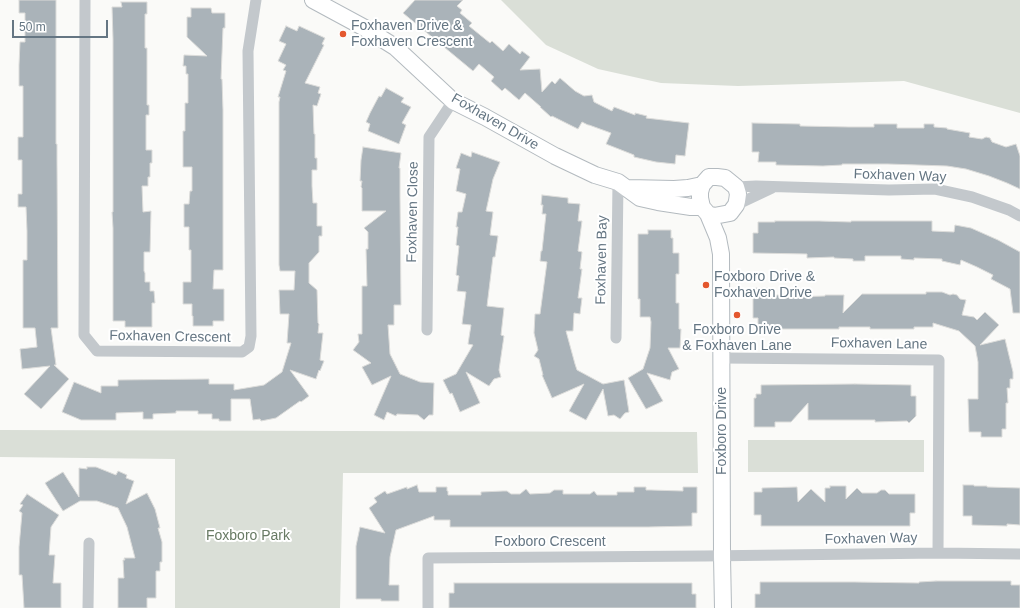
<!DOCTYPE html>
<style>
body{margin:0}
#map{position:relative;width:1020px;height:608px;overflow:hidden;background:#fafaf8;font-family:Helvetica,sans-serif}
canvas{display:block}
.scale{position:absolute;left:12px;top:20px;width:96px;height:18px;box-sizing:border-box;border:2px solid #657683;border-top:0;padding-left:5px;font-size:12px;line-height:14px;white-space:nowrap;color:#657683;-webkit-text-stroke:3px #fff;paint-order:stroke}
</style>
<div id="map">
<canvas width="1020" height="608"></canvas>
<div class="scale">50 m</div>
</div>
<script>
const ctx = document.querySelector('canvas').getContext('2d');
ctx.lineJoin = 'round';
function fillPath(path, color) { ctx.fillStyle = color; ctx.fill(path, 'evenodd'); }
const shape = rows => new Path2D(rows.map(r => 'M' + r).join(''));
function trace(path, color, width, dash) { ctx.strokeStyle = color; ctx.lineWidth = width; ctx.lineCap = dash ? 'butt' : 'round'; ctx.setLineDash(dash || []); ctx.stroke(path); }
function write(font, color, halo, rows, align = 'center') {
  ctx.font = font + ' Helvetica,sans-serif'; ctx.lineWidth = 4; ctx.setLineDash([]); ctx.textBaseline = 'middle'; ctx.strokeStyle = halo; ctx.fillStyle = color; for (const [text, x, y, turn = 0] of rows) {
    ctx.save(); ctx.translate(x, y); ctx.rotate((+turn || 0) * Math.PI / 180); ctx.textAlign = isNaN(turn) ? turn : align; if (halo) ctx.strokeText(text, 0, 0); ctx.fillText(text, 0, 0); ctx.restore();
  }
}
fillPath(shape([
 [501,0,1020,0,1020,113,904,81,738,86,661,83,598,69,546,45],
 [0,430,697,432,698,473,343,473,340,608,175,608,175,459,0,457],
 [748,440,924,440,924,472,748,472]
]), '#dadfd7');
const building = shape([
 [19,0,56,0,56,144,57,144,57,162,58,328,51,328,56,365,54,365,69,379,41,409,24,394,50,366,22,369,20,349,37,347,35,328,23,328,23,260,27,260,27,231,26,207,18,207,18,194,22,194,22,160,18,160,18,137,23,137,23,86,19,86,19,65,20,42,25,42,25,13,19,13,19,0],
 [415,0,463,0,457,6,462,10,460,13,472,23,469,26,490,43,492,41,503,51,509,44,520,54,522,51,530,57,520,70,540,69,542,92,552,81,555,84,560,78,575,91,584,96,592,95,594,102,612,111,614,107,635,115,635,113,647,116,646,118,689,123,685,156,676,155,675,164,656,162,634,157,634,155,606,144,611,133,589,125,588,125,582,122,578,129,552,116,551,117,540,107,541,107,525,93,519,100,505,88,502,91,491,81,494,77,479,64,473,71,403,13,415,0],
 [121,2,147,2,147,14,145,14,145,48,147,48,147,105,149,105,149,115,146,115,146,150,152,150,152,163,150,163,150,177,148,177,148,186,142,186,143,212,151,211,150,252,144,252,144,271,145,273,145,282,150,282,150,291,154,291,155,303,152,303,152,327,125,327,125,321,113,321,113,228,112,212,113,212,113,39,112,7,122,7,121,2],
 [191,8,211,8,212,13,225,13,225,28,223,28,221,79,222,79,223,110,223,270,214,270,213,289,224,289,224,321,213,321,213,326,193,326,193,316,192,316,192,304,183,304,183,282,191,282,191,250,189,250,189,227,184,227,184,204,189,204,190,191,192,191,192,167,183,167,183,131,185,131,185,103,188,103,188,74,186,74,186,66,183,66,184,55,207,56,187,37,187,17,191,17,191,8],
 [286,26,297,31,299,26,325,38,322,44,324,45,305,83,320,87,318,93,321,94,317,106,313,105,314,134,315,134,315,158,317,158,317,170,312,170,312,186,313,203,317,203,317,226,322,226,322,236,319,236,319,252,309,263,309,283,317,290,318,323,319,324,318,333,323,333,320,360,324,361,320,371,319,370,316,379,290,370,309,396,301,402,300,401,276,418,261,421,260,419,253,420,250,399,231,399,231,421,219,421,219,419,212,419,212,414,198,414,198,411,176,411,176,413,153,414,153,419,143,419,143,412,116,413,116,420,81,420,62,412,74,382,101,393,101,386,118,386,118,380,209,379,209,384,234,384,234,390,264,385,282,372,291,343,287,343,289,314,280,314,279,290,294,290,295,271,280,271,279,265,279,102,280,97,278,97,286,71,283,70,286,65,278,61,286,44,279,41,286,26],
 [386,88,404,98,401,102,411,107,402,123,406,125,399,144,368,131,370,124,366,122,370,113,379,96,381,97,386,88],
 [752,123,800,124,800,126,849,127,874,127,874,124,897,124,897,128,924,128,924,124,934,124,934,127,947,128,947,129,970,133,969,137,982,139,986,137,990,138,992,142,1006,147,1016,144,1020,156,1020,189,1007,183,989,176,966,169,947,166,888,164,842,164,842,165,823,166,776,165,776,162,758,162,759,152,752,152,752,123],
 [363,147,401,153,399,168,400,168,400,197,401,305,394,305,394,325,388,325,390,354,400,374,420,382,434,383,433,415,429,415,424,420,418,415,397,414,396,416,387,412,384,420,374,415,391,376,372,385,362,367,371,363,353,350,359,342,358,334,362,334,362,286,367,286,366,249,368,249,368,232,364,228,386,211,362,211,362,188,361,187,362,181,360,181,361,160,363,147],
 [472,152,500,162,493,179,486,211,493,212,490,235,498,236,495,257,493,257,487,306,504,308,501,335,504,336,499,370,501,377,494,379,489,386,466,372,480,403,460,412,452,393,450,394,443,380,456,374,473,345,468,344,471,325,462,324,466,292,457,291,459,276,456,275,459,246,456,245,458,227,456,227,458,212,462,212,466,194,456,191,460,169,456,168,461,153,471,157,472,152],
 [542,195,568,198,568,203,580,204,578,221,582,221,578,251,582,252,580,269,582,269,578,298,582,298,580,314,574,313,573,331,566,331,575,364,577,370,603,384,624,380,629,412,625,413,620,419,614,415,608,416,603,389,586,420,569,411,584,384,552,398,542,375,543,375,539,359,534,356,538,350,534,333,535,314,540,314,547,262,540,261,541,251,542,251,546,214,542,214,543,205,541,205,542,195],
 [775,221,819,221,851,222,851,221,932,221,932,231,954,232,955,225,971,228,998,240,1020,252,1020,313,1013,313,1010,289,991,279,993,275,977,267,961,260,960,265,942,261,942,259,914,258,914,260,901,259,901,256,865,256,865,261,853,261,853,259,834,258,834,257,807,258,807,254,753,253,753,233,758,233,758,222,775,222,775,221],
 [648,230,671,230,671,238,673,238,673,253,679,253,679,274,676,274,676,303,679,303,679,329,681,329,680,348,668,348,679,369,672,372,670,380,647,373,663,401,646,409,628,378,643,369,650,348,651,322,650,317,640,317,640,299,638,299,638,234,648,234,648,230],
 [753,288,772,288,772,295,787,295,787,297,825,296,825,295,844,295,843,313,862,294,926,294,926,292,942,292,950,295,953,294,957,295,960,299,966,300,962,315,974,317,977,320,985,312,999,325,980,345,1005,339,1013,372,1013,379,1010,379,1010,388,1007,388,1008,403,1006,403,1006,429,1002,429,1002,437,981,437,981,432,969,432,968,399,978,399,978,362,975,346,959,331,933,323,933,327,914,327,914,329,870,329,870,327,839,327,839,329,758,329,758,318,753,318,753,288],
 [855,384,911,385,911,396,916,396,916,416,909,423,907,421,875,422,875,420,808,420,808,403,791,422,775,422,775,427,754,427,754,398,756,398,756,394,761,394,761,385,855,384],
 [87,467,96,467,116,475,118,471,127,475,126,478,134,481,126,504,147,493,155,509,160,528,158,528,162,542,162,562,160,562,160,571,156,571,156,598,147,598,147,608,118,608,118,578,124,578,123,560,125,560,124,558,135,558,127,527,118,508,97,501,80,501,63,511,45,483,63,472,79,497,79,468,87,469,87,467],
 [417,485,419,492,436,492,436,487,447,487,447,491,448,491,448,495,481,495,481,492,503,491,507,491,511,494,520,494,526,489,530,494,550,493,554,490,563,490,563,494,590,494,594,491,597,495,617,495,617,492,634,492,634,487,646,487,646,490,651,490,683,491,683,487,697,487,697,513,692,513,692,526,648,527,450,527,450,520,434,520,434,516,396,530,390,557,389,585,399,585,399,601,381,601,381,599,356,599,356,546,360,527,385,533,369,508,377,502,374,498,385,491,387,494,407,487,407,489,417,485],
 [963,485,974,485,974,486,987,486,987,487,1020,488,1020,525,1007,524,1007,526,972,525,972,516,963,516,963,485],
 [830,486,846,486,846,499,857,488,862,493,877,493,881,490,885,490,889,494,915,494,915,513,910,513,910,526,761,526,761,515,754,515,754,492,762,492,762,488,797,487,798,502,811,489,825,502,825,488,830,488,830,486],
 [27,494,59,515,51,527,49,555,55,555,53,583,61,583,61,608,24,608,22,575,19,575,19,547,22,513,19,511,23,505,20,504,27,494],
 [936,581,1011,581,1011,585,1020,585,1020,608,755,608,755,594,760,594,760,582,854,582,919,583,919,582,936,581],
 [454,583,692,583,692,594,696,594,696,608,449,608,449,593,454,593,454,583]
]);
fillPath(building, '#aab3b9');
trace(building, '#dcdcda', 1);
const secondary = shape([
 [313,0,363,27,395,47,453,101,485,117,555,156,595,175,618,182,640,198,658,202,691,207,702,207],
 [709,177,717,177,725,178,736,187,738,194,737,201,736,205,730,213,714,216,708,214,702,207,700,198,700,192,702,185,709,177],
 [628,188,674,189,688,188,702,185],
 [708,214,718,238,721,254,722,556,723,608]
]);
trace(secondary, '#b3babf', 18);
trace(shape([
 [85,0,84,335,97,351,242,352,249,347,251,336,248,51,256,0],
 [736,187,756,186,889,190,935,189,972,197,1009,210,1020,216],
 [736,205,772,188],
 [427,330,429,137,453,101],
 [616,338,618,182],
 [722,358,939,360,938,553],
 [88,608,89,543],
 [428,608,428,558,704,556,938,553,1020,554]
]), '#c3c8cc', 11);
trace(secondary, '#fff', 16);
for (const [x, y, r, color] of [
 [343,34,4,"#e4572e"],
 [706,285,4,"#e4572e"],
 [737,315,4,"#e4572e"]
]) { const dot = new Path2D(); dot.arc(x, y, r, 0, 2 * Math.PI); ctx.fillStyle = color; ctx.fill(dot); trace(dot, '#fff', 1.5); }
write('14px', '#657683', '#fff', [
 ["Foxhaven Drive &",351,26],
 ["Foxhaven Crescent",351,42],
 ["Foxboro Drive &",714,277],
 ["Foxhaven Drive",714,293],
 ["Foxboro Drive",737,330,"center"],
 ["& Foxhaven Lane",737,346,"center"]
], 'left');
write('14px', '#657683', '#fff', [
 ["Foxhaven Drive",495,122,30],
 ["Foxhaven Way",900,176,2],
 ["Foxhaven Close",413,212,-89],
 ["Foxhaven Bay",602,260,-89],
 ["Foxhaven Crescent",170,337,1],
 ["Foxhaven Lane",879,344,1],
 ["Foxboro Drive",722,431,-90],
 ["Foxhaven Way",871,539,-1],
 ["Foxboro Crescent",550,542]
]);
write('14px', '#687a64', '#fff', [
 ["Foxboro Park",248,536]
]);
</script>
